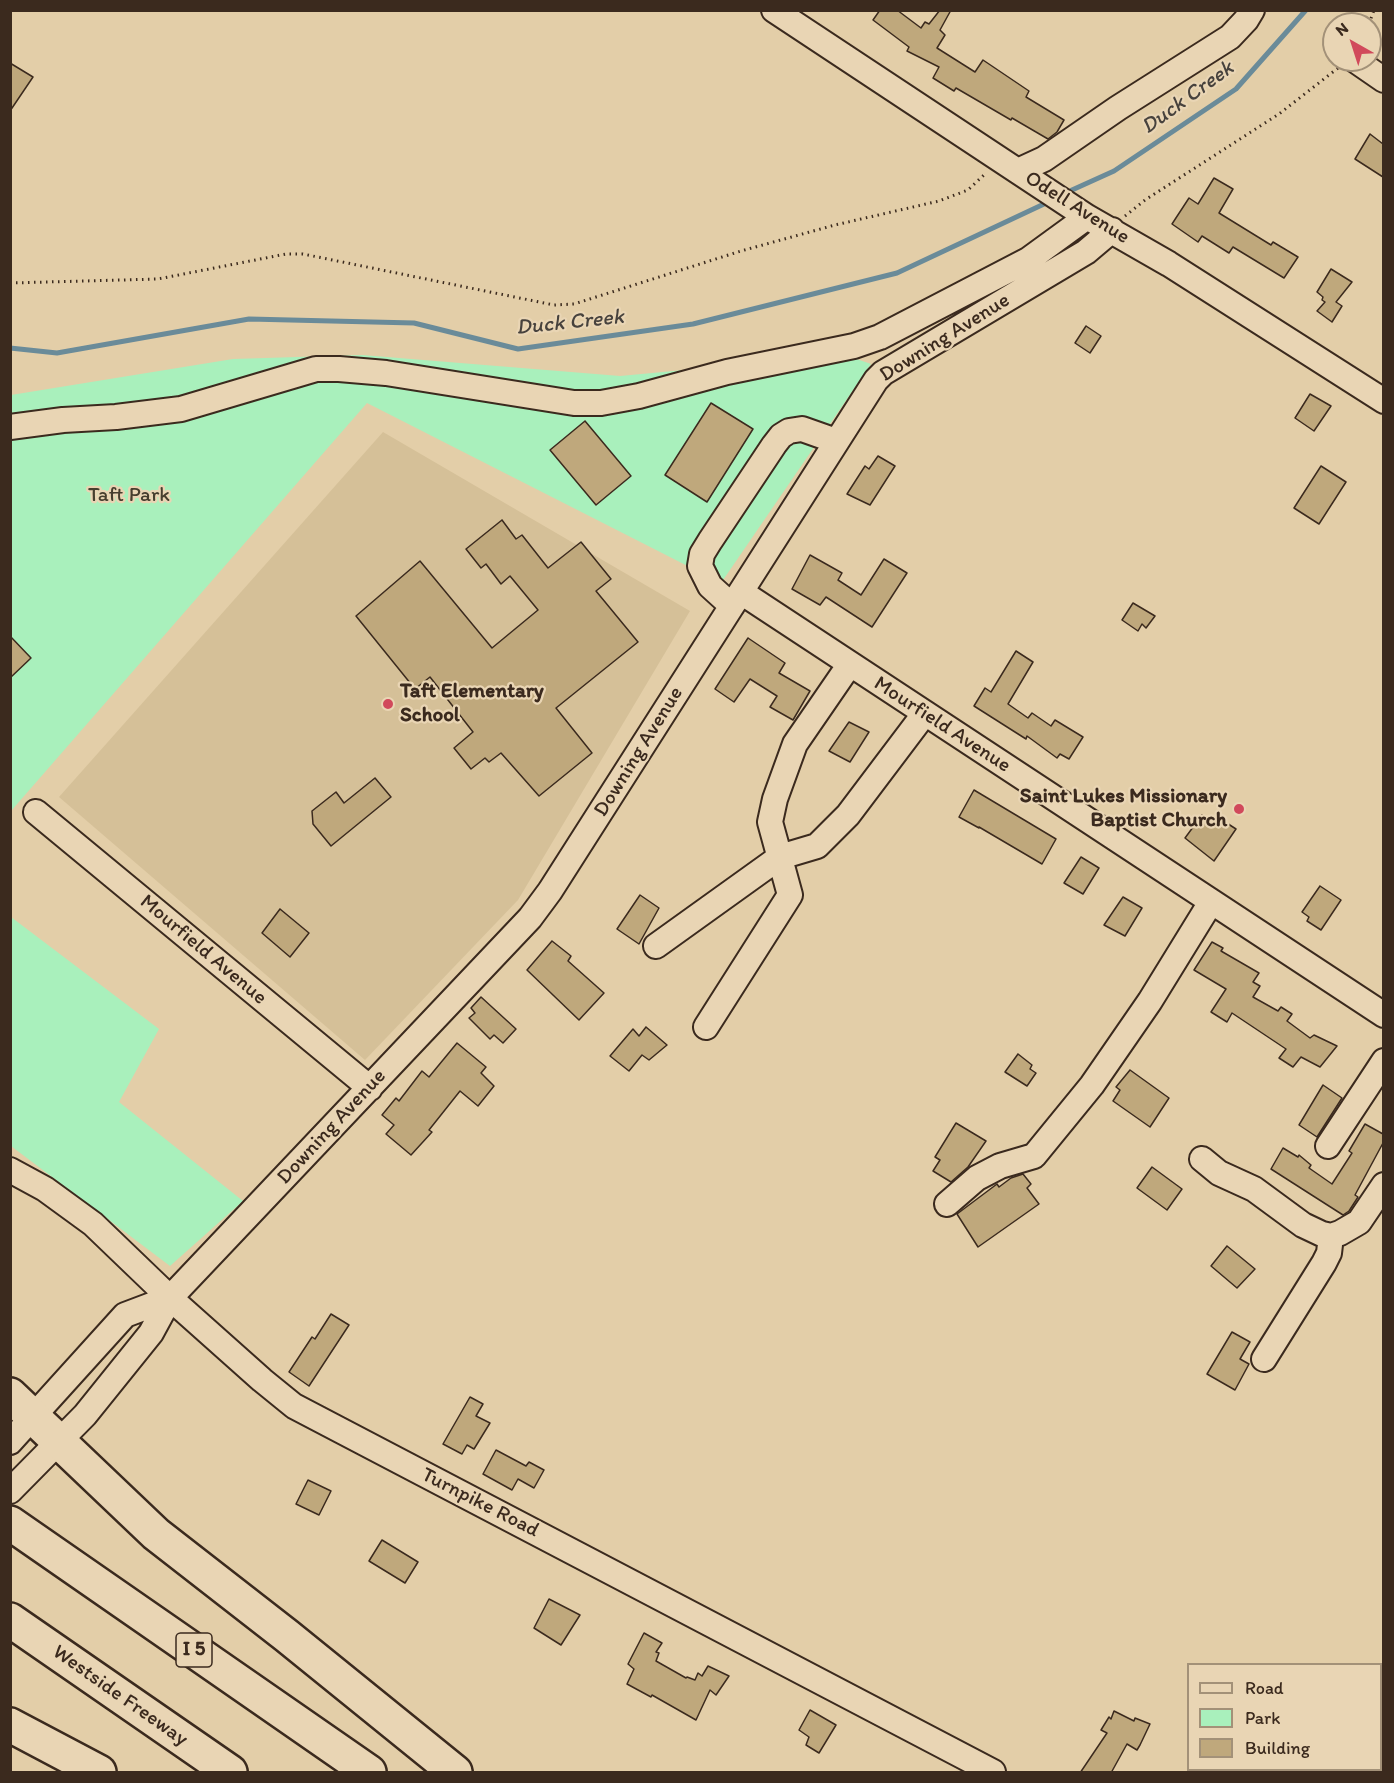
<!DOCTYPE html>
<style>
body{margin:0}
#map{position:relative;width:1394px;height:1783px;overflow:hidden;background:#e3cea8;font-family:Itim,sans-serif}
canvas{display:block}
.frame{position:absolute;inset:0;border:12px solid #3b2a1e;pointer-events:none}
.legend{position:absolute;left:1187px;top:1663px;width:195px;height:108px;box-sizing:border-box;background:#e9d5b4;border:2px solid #a39178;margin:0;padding:8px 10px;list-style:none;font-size:18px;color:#3b2a1e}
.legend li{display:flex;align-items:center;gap:12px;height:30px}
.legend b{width:30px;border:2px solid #a39178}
.north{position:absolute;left:1322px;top:12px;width:60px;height:60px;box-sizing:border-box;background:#e9d5b4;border:2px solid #a39178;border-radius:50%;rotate:321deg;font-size:16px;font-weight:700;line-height:24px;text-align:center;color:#3b2a1e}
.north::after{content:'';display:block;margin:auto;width:21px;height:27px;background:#d1495b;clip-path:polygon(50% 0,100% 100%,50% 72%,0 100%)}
</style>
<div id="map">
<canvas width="1394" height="1783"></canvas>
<div class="frame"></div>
<ul class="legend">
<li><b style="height:8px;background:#e9d5b4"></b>Road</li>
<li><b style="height:16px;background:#a9f0bc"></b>Park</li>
<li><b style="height:16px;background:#bfa87c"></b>Building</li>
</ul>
<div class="north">N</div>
</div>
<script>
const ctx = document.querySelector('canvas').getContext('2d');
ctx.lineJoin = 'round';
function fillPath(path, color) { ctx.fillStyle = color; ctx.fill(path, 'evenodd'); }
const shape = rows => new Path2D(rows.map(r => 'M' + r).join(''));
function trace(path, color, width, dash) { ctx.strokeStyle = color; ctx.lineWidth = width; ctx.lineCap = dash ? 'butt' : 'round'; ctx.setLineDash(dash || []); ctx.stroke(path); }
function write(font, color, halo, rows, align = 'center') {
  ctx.font = font + ' Itim,sans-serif'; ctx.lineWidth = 4.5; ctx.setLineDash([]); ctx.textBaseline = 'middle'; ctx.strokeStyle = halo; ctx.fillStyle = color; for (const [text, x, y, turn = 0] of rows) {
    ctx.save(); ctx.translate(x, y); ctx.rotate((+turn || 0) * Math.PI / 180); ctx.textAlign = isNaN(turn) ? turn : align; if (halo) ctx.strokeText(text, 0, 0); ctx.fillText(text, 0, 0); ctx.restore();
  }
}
fillPath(shape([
 [383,432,690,611,518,900,365,1060,59,797]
]), '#d5c098');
fillPath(shape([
 [362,355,620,376,845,355,871,364,721,583,367,403,11,811,11,395,233,359],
 [11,917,159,1029,119,1102,243,1201,170,1266,11,1146]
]), '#a9f0bc');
trace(shape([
 [1072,190,1114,171,1236,89,1306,10],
 [10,348,57,353,249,319,414,323,518,349,693,324,897,273,1044,204]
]), '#6a8b99', 5);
const building = shape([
 [880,10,897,10,921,28,925,22,929,24,940,10,951,10,940,30,945,35,937,48,975,72,983,60,1029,91,1026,97,1064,120,1057,132,1048,139,1012,118,1011,120,956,88,954,91,933,78,939,67,907,51,909,47,873,20,880,10],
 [10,63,33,77,10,111,10,63],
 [1370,134,1383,144,1383,177,1355,159,1370,134],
 [1214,178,1233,189,1219,213,1271,245,1273,242,1298,257,1284,278,1233,247,1229,253,1202,236,1198,242,1172,224,1189,198,1198,204,1214,178],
 [1331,269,1352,282,1336,302,1342,306,1332,322,1317,311,1325,302,1322,300,1323,297,1317,292,1331,269],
 [1086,326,1101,336,1090,353,1075,343,1086,326],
 [1310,394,1331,406,1314,431,1295,418,1310,394],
 [711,403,753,429,707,502,665,475,711,403],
 [585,421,631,476,596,505,550,450,585,421],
 [878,456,895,466,870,505,847,494,865,466,869,469,878,456],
 [1321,466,1346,482,1319,524,1294,508,1321,466],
 [502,520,516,539,522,535,548,568,581,542,611,579,596,591,638,642,556,708,592,753,539,796,501,753,489,762,485,758,471,769,454,748,473,732,430,677,415,689,356,616,420,561,492,648,538,610,510,576,501,584,486,564,481,568,466,549,502,520],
 [810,555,842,573,838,580,861,595,884,559,907,573,872,627,826,597,820,605,792,589,810,555],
 [1133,603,1155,616,1146,628,1142,624,1138,631,1122,620,1133,603],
 [10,636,31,658,10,678,10,636],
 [748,638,785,663,779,673,810,691,793,720,770,707,777,696,750,679,734,702,715,689,748,638],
 [1016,651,1033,662,1008,704,1028,718,1032,713,1051,726,1055,720,1083,737,1069,759,1060,754,1057,758,1027,736,1026,739,974,706,985,688,991,692,1016,651],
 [849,722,869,732,850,762,829,751,849,722],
 [375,778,391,797,331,846,313,824,312,811,336,792,344,803,375,778],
 [974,790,1056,839,1042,864,979,827,979,828,959,817,974,790],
 [1202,815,1215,824,1219,818,1236,829,1214,861,1185,838,1202,815],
 [1081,857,1099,868,1083,894,1064,883,1081,857],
 [1320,886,1341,900,1321,930,1307,921,1309,917,1302,912,1320,886],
 [640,895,659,908,639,944,617,929,640,895],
 [1123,897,1142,908,1125,936,1104,925,1123,897],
 [280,909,309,933,290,957,262,933,280,909],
 [552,941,571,956,568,961,604,993,579,1020,527,970,552,941],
 [1212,942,1223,948,1221,951,1259,973,1253,982,1260,986,1253,997,1278,1011,1281,1007,1292,1014,1287,1021,1310,1038,1314,1035,1337,1046,1320,1067,1301,1057,1293,1067,1279,1058,1286,1049,1232,1013,1227,1022,1211,1012,1226,989,1194,970,1212,942],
 [481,997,516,1029,503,1043,494,1035,490,1039,469,1018,475,1013,471,1008,481,997],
 [646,1027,667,1045,649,1060,642,1055,629,1071,610,1056,633,1029,639,1036,646,1027],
 [457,1043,486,1067,481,1073,494,1086,478,1106,460,1091,429,1130,432,1132,411,1155,386,1134,394,1125,382,1115,396,1098,399,1101,422,1071,429,1077,457,1043],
 [1018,1054,1032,1065,1030,1069,1036,1073,1027,1086,1005,1072,1018,1054],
 [1130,1070,1169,1098,1150,1127,1113,1101,1120,1090,1116,1087,1130,1070],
 [1323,1085,1342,1098,1317,1137,1299,1125,1323,1085],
 [956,1123,986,1141,968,1167,951,1182,933,1171,940,1160,935,1157,956,1123],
 [1365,1124,1383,1134,1383,1143,1355,1195,1358,1197,1349,1211,1343,1215,1271,1169,1283,1148,1298,1157,1299,1155,1311,1165,1309,1168,1332,1184,1352,1153,1349,1151,1365,1124],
 [1152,1167,1182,1189,1167,1210,1137,1188,1152,1167],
 [1023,1174,1031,1184,1027,1188,1039,1204,978,1247,957,1214,997,1184,999,1187,1011,1178,1023,1174],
 [1227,1246,1255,1269,1237,1288,1211,1266,1227,1246],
 [331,1314,349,1325,309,1386,289,1372,312,1337,315,1339,331,1314],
 [1232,1332,1250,1342,1240,1359,1249,1364,1235,1390,1207,1374,1232,1332],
 [470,1397,483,1404,476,1416,490,1423,474,1449,467,1445,462,1454,443,1444,470,1397],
 [496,1450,526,1466,529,1462,544,1470,534,1488,518,1479,512,1490,483,1474,496,1450],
 [308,1480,331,1491,319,1515,296,1504,308,1480],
 [382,1540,418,1562,405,1583,369,1561,382,1540],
 [549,1599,580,1615,561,1645,534,1628,549,1599],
 [644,1633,662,1643,656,1652,659,1653,656,1661,686,1678,687,1677,695,1680,698,1673,702,1676,708,1666,729,1676,716,1695,710,1690,696,1720,652,1695,651,1697,627,1684,634,1669,628,1664,644,1633],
 [810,1710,836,1725,819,1753,806,1745,809,1737,799,1730,810,1710],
 [1114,1711,1134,1721,1135,1718,1150,1724,1140,1745,1137,1750,1127,1744,1111,1773,1080,1773,1107,1733,1101,1730,1109,1717,1111,1719,1114,1711]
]);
fillPath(building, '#bfa87c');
trace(building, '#3b2a1e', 1.5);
const minor = shape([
 [774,10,1087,217,1169,264,1384,401],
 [1355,60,1384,80],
 [1018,171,1044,159,1118,108,1230,37,1246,20,1252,10],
 [10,427,63,420,116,417,181,409,316,369,339,369,386,373,574,403,601,403,639,396,727,372,854,346,880,337,1028,260,1087,217],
 [741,592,1384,1015],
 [732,606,710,586,700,566,702,554,710,541,774,445,781,436,789,431,802,429,836,441],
 [36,812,370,1088],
 [656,946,780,857,817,846,848,815,925,713],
 [706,1027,790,895,770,822,775,799,795,744,850,664],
 [1328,1146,1384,1061],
 [1202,1159,1219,1173,1254,1189,1303,1225,1322,1234,1331,1236,1340,1233,1359,1222,1384,1185],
 [10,1170,45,1189,93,1224,170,1298,262,1380,294,1406,993,1772],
 [947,1204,977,1178,1000,1166,1034,1156,1092,1085,1150,1001,1211,902],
 [1264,1359,1324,1263,1329,1253,1331,1236],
 [10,1442,125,1315,170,1298],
 [10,1491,85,1415,151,1333,170,1298,530,918,550,891,876,380,883,373,1086,252,1112,230]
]);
const highway = shape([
 [10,1395,156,1534,287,1636,455,1772],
 [10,1523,369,1772],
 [10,1620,230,1772],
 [10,1725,99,1772]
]);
trace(minor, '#3b2a1e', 28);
trace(highway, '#3b2a1e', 38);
trace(shape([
 [1369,24,1374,10],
 [1125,216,1145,200,1279,114,1338,68],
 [10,283,158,279,286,254,303,254,554,305,574,304,741,251,835,225,939,201,968,190,986,173]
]), '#3b2a1e', 3, [1.5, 4.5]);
trace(minor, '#e9d5b4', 24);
trace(highway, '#e9d5b4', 33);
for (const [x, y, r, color] of [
 [388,704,6,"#d1495b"],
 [1239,809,6,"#d1495b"]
]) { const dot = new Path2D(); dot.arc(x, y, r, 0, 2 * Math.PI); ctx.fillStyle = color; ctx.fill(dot); trace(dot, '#e9d5b4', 2); }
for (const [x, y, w] of [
 [194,1650,36]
]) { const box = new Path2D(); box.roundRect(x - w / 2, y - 17, w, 34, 4.5); ctx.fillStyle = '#e9d5b4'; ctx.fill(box); trace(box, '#3b2a1e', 1.5); }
write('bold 20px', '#3b2a1e', null, [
 ["I 5",194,1650]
]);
write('21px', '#3b2a1e', '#e9d5b4', [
 ["Odell Avenue",1077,208,32],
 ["Downing Avenue",945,338,-32],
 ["Mourfield Avenue",942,725,33],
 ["Downing Avenue",639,752,-58],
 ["Mourfield Avenue",203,950,40],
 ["Downing Avenue",332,1127,-47],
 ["Turnpike Road",480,1503,27],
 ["Westside Freeway",120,1696,35]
]);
write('21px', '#463e2e', '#e9d5b4', [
 ["Taft Park",129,496]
]);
write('bold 21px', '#3b2a1e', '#e9d5b4', [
 ["Taft Elementary",400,692],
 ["School",400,716],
 ["Saint Lukes Missionary",1227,797,"right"],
 ["Baptist Church",1227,821,"right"]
], 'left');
write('italic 22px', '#47423d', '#e9d5b4', [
 ["Duck Creek",1188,98,-36],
 ["Duck Creek",570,323,-6]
]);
</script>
